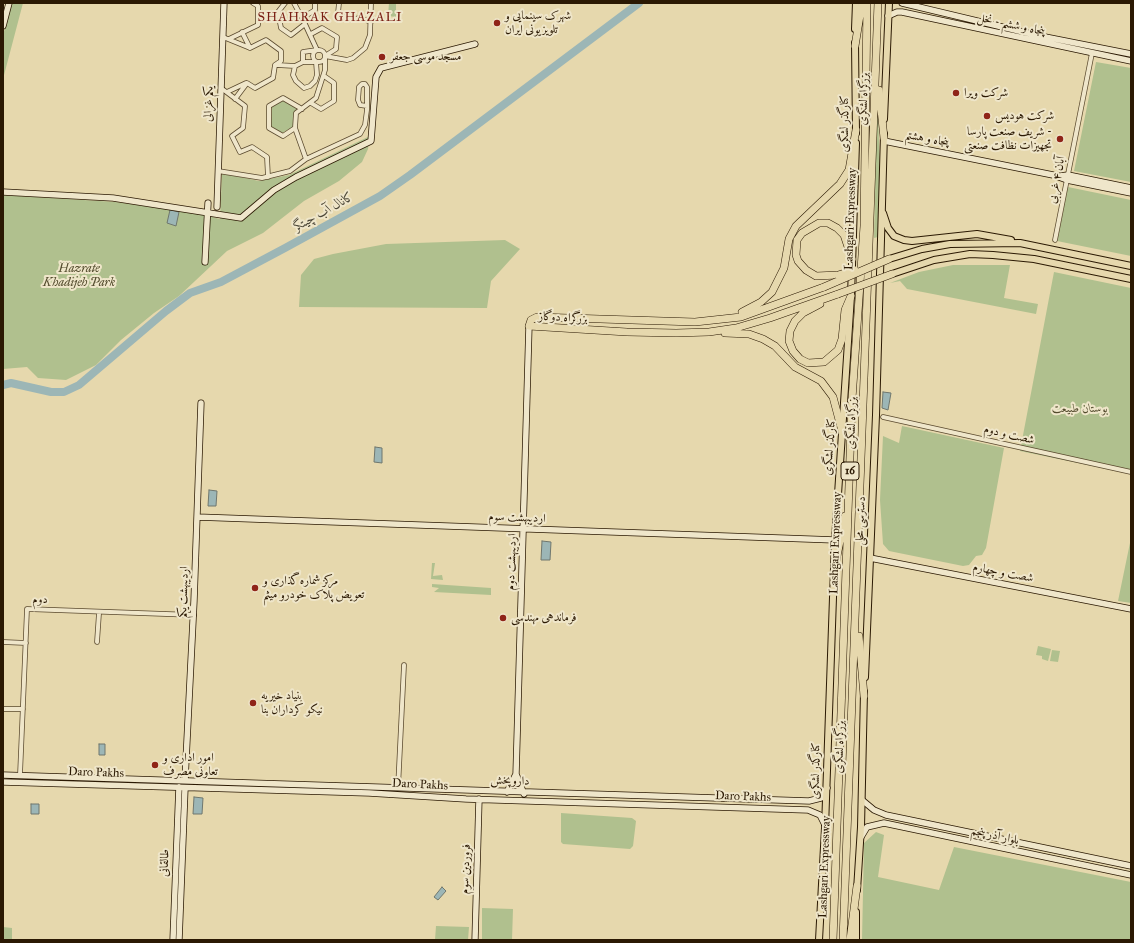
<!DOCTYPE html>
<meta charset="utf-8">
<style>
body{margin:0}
#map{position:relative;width:1134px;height:943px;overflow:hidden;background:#e6d8ad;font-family:"IM FELL Great Primer",serif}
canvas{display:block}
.frame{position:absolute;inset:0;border:4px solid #2b1903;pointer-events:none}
</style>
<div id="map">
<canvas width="1134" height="943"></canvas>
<div class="frame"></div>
</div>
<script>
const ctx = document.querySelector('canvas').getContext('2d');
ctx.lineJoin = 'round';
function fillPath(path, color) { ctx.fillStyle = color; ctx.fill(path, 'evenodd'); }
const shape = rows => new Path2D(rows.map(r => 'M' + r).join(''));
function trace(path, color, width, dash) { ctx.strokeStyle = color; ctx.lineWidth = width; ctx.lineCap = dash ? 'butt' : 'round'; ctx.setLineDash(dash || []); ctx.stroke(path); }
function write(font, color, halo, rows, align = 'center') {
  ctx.font = font + ' "IM FELL Great Primer",Amiri,serif'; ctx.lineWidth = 4; ctx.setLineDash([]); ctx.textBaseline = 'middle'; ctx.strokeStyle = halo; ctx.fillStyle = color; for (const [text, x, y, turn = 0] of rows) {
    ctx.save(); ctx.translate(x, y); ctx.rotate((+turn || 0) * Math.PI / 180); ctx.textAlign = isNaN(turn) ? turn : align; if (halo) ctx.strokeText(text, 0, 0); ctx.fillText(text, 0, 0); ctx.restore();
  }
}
fillPath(shape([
 [12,3,23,3,3,79,3,35],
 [389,3,396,3,396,17,388,16],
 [1096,62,1131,68,1131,182,1074,171],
 [877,88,880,169,878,237,874,238],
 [284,100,297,109,294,113,293,127,282,133,271,126,272,107],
 [370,136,368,149,362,162,339,181,304,201,263,233,227,251,179,296,154,313,121,340,96,365,66,380,38,378,27,367,3,369,3,195,116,202,201,214,220,219,222,173,259,181,289,175],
 [1068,187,1131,200,1131,256,1057,241],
 [505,240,520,249,491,281,487,308,299,307,301,275,314,259,333,254,386,244],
 [953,265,1010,265,1004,298,1038,304,1036,314,907,289,900,281,890,283,919,272],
 [1054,272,1131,288,1131,474,1020,451],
 [902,426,1004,448,986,548,982,555,976,556,969,565,963,566,889,551,883,544,880,500,883,436,899,443],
 [1131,538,1131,603,1118,601],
 [432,563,435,563,433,576,442,575,443,580,431,579],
 [432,584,491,588,491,595,434,592,439,588,432,587],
 [1038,646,1051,649,1048,661,1042,659,1042,656,1036,655],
 [1052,650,1060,651,1058,662,1050,661],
 [561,813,632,818,636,821,633,846,630,849,563,844,561,842],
 [876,832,884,835,878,877,939,890,954,847,1131,882,1131,940,862,940,864,843],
 [482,908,513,909,512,940,482,940],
 [436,926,469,927,468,940,435,940],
 [3,927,12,928,12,940,3,940]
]), '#b0c08e');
const water = shape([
 [170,210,179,212,176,226,167,223,170,210],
 [883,392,891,393,888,410,882,408,883,392],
 [375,447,382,448,382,463,374,462,375,447],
 [209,490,217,491,216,506,208,506,209,490],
 [542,541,551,542,550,560,541,560,542,541],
 [99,744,105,744,105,755,99,755,99,744],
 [194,797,203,798,202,814,193,814,194,797],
 [31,804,39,804,39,814,31,814,31,804],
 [442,887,446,891,438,900,434,897,442,887]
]);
fillPath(water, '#9cb6b6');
trace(water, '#6f776e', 1);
trace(shape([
 [3,385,11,383,51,392,64,392,79,385,166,311,190,293,221,282,285,248,380,196,410,175,639,3]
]), '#9cb6b6', 8);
const street = shape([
 [285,3,278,12,281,28,291,35,305,24,302,18],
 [294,3,302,18,315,10,315,3],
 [339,3,338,13,350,20,360,18,371,22],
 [242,32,250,48],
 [311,34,322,28,337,37,336,49,325,56],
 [223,37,250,48,266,40,281,51,281,61,275,65,273,78,255,88,247,83,235,99],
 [229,39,258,25,258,6,253,3],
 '313 56a6 6 0 1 1 12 0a6 6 0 1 1-12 0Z',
 [325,56,347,60,353,58,365,48,370,35,371,3],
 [303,62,303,52,317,50,305,24],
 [277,65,295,66,293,75,296,81,304,88,310,86,315,81,317,75,316,62,303,62,295,66],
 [221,88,245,106,243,128,232,136,240,152,252,147,267,157,268,177],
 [227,92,246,83],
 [311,103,321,109,334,101,334,83,324,76],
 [295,128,283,136,269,128,269,106,283,98,302,109],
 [306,159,295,128,296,113,316,98,325,70,325,56],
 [218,171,262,178,290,171,306,159,360,134,365,125,367,110,367,87,365,84,362,84,359,87,358,100,360,105,367,106],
 [1055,240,1092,53],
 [883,417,1131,472],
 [3,642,26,643],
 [97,642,99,613],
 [3,709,23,709],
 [20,775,27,609,194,615],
 [398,788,404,665]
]);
const secondary = shape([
 [902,3,1040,36,1131,54],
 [888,16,897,12,902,12,1131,61],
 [3,26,9,3],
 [884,141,1053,175,1067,180,1131,193],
 [1060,176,1068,175,1131,188],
 [3,192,113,198,241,218,274,190,296,177,371,141,376,77,381,68,475,44],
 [217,207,224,3],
 [205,262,208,203],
 [197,517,835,540],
 [870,558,1131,609],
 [3,775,809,801,821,798,827,788],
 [185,780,194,601,201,403],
 [3,782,369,793,466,799,808,810,820,815,825,825],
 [507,792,516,774],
 [524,794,516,774,529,326],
 [862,800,874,810,886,815,1131,866],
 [861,837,867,827,884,823,1131,875],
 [173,940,179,787],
 [179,940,185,788],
 [475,940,479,799]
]);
const primary = shape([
 [855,29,856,3],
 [855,43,856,133],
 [884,119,889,3],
 [883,213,888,228,894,236,904,240,912,241,977,234,1011,240],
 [889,259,922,249,950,244,1020,243,1131,266],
 [892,274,934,260,970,254,993,255,1034,259,1131,279],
 [865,677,876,415,884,134],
 [857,890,861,827,864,692],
 [819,940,825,828,835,540,851,296,856,143],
 [856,940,856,912]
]);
const highway = shape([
 [855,46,862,3],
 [879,90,884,138],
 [838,275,816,276,806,270,798,261,796,255,797,240,802,233,819,223,828,223,837,228,844,235,852,259],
 [824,287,741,317,695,322,537,317,531,320,529,326,627,332,676,333,709,332,736,328,770,318,838,294],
 [820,304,803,313,795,321,790,331,789,341,793,351,800,359,808,363,824,362,838,350,842,339,845,310,851,296],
 [742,312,761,302,772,292,784,268,789,239,796,226,840,184,849,170,856,130],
 [725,333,749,334,763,339,775,346,795,367,821,381,833,397,842,431],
 [835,566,845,516],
 [859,636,864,696],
 [833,940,852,399,864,226,867,3],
 [843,940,878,3],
 [850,940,857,886]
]);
trace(street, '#5a492e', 5.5);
trace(secondary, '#2b1903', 7);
trace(primary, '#2b1903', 8);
trace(highway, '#2b1903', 8);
trace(street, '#efe6ca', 4);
trace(secondary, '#efe6ca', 5.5);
trace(primary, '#e6d8ad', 6);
trace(highway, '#e6d8ad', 7);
const highwayBridge = shape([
 [838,275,855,270],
 [824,287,889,259],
 [838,294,892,274]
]);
trace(highwayBridge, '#2b1903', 8, []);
trace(highwayBridge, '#e6d8ad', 7);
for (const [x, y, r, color] of [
 [497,23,4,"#8f2418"],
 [382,57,4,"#8f2418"],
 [956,93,4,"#8f2418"],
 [987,116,4,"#8f2418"],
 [1060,139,4,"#8f2418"],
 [255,588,4,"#8f2418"],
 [503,618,4,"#8f2418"],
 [253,703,4,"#8f2418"],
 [155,765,4,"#8f2418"]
]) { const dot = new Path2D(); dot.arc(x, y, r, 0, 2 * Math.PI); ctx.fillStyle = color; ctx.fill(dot); trace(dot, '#efe6ca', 1.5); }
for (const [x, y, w] of [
 [850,471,18]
]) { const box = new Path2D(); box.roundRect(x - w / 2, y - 9, w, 18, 3); ctx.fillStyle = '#efe6ca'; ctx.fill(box); trace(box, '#2b1903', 1); }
write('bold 11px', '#2b1903', null, [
 ["16",850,471]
]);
write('12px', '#2b1903', '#efe6ca', [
 ["شهرک سینمایی و",505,16],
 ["تلویزیونی ایران",505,30],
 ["مسجد موسی جعفر",390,57],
 ["شرکت ویرا",964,93],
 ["شرکت هودیس",995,116],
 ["شریف صنعت پارسا -",1052,132,"right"],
 ["تجهیزات نظافت صنعتی",1052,146,"right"],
 ["مرکز شماره‌گذاری و",263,581],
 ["تعویض پلاک خودرو میثم",263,595],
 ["فرماندهی مهندسی",511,618],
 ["بنیاد خیریه",261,696],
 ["نیکو کرداران بنا",261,710],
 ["امور اداری و",163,758],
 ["تعاونی مصرف",163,772]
], 'left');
write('12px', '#2b1903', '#efe6ca', [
 ["پنجاه و ششم - نخل",1011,25,12],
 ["بزرگراه لشگری",864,99,-88],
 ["یکم غزالی",209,104,-88],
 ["کنارگذر لشگری",845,124,-90],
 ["پنجاه و هشتم",927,139,11],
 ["آبان ۴ غربی",1057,180,-79],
 ["Lashgari Expressway",851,219,-88],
 ["بزرگراه دوگاز",563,318,3],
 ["بزرگراه لشگری",852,423,-88],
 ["شصت و دوم",1009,435,13],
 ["کنارگذر لشگری",830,447,-86],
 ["اردیبهشت سوم",517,518,2],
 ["دسترسی محلی",861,521,-88],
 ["Lashgari Expressway",836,543,-88],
 ["اردیبهشت دوم",512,562,-88],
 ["شصت و چهارم",1003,573,11],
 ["اردیبهشت یکم",184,592,-88],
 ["دوم",40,600,-2],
 ["بزرگراه لشگری",840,747,-88],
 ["کنارگذر لشگری",816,771,-89],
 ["Daro Pakhs",96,773,2],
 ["داروپخش",510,781,2],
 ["Daro Pakhs",420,785,3],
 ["Daro Pakhs",743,797,2],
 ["بلوار آذر پنجم",995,836,12],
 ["طالقانی",165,863,-88],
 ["Lashgari Expressway",825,867,-88],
 ["فروردین سوم",466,869,-88]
]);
write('italic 12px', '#534b2d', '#efe6ca', [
 ["Hazrate",79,269],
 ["Khadijeh Park",79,283],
 ["بوستان طبیعت",1080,409]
]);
ctx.letterSpacing = '1px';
write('13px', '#7a1f14', '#efe6ca', [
 ["SHAHRAK GHAZALI",330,18]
]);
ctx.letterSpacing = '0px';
write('italic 13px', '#4d4839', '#efe6ca', [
 ["کانال آب چیتگر",324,212,-29]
]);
</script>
